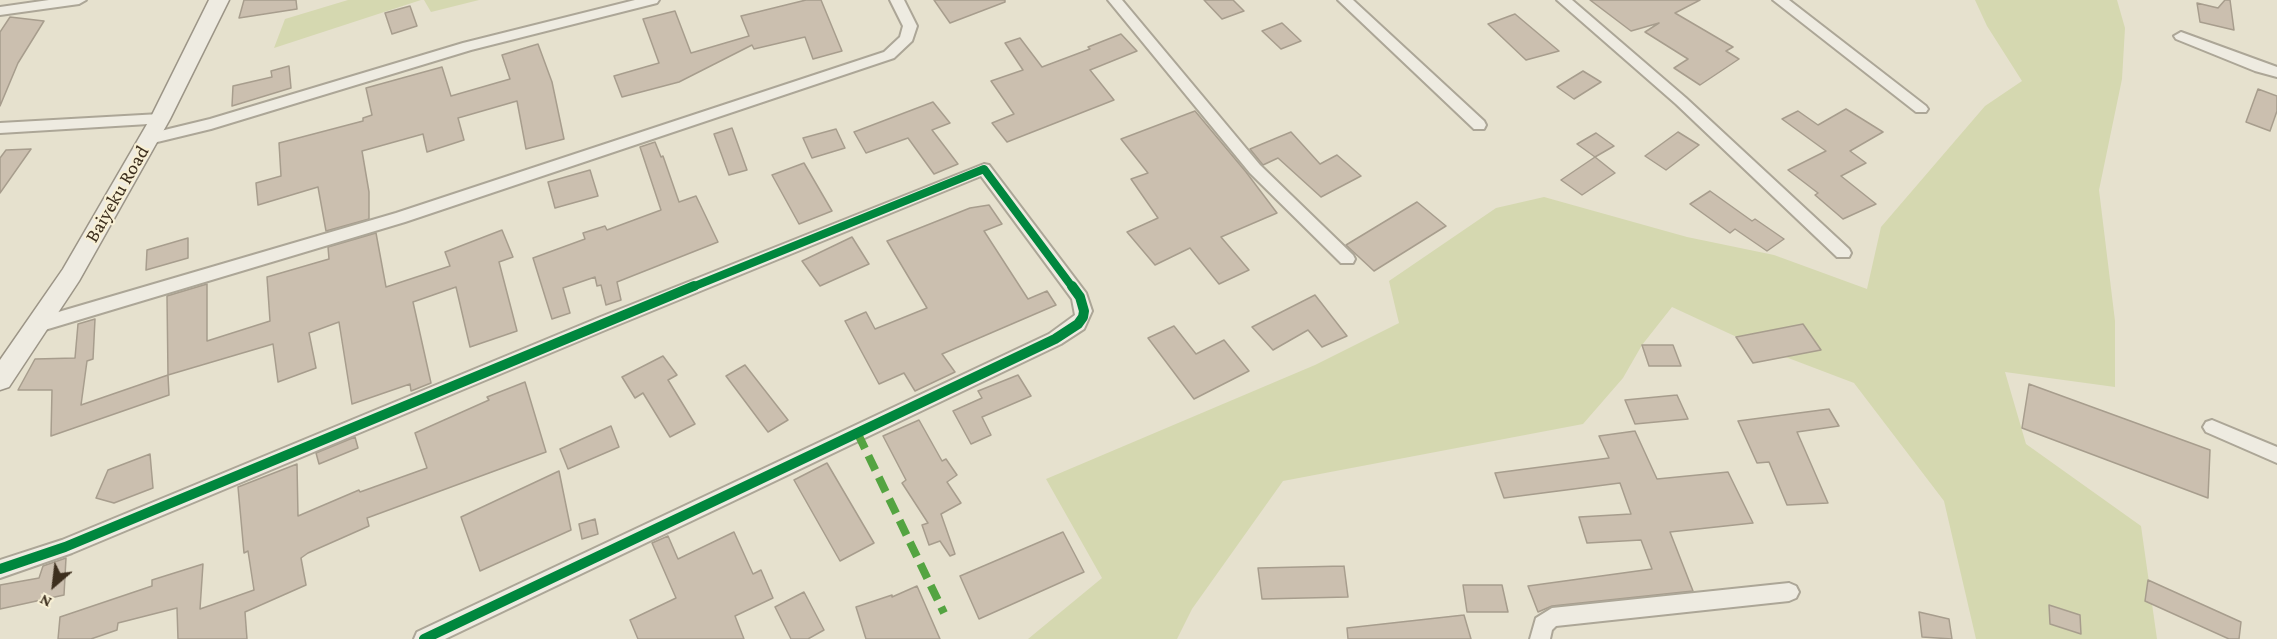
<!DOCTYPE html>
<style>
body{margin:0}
#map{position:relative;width:2277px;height:639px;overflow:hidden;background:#e6e1ce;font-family:"Crimson Pro",serif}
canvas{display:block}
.north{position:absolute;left:24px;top:555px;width:60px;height:60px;-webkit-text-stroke:4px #f8f0d5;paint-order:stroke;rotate:208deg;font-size:16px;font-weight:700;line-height:24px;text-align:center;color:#3d2f1e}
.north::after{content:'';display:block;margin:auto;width:21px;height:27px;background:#3d2f1e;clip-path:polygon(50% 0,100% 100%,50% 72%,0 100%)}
</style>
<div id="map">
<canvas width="2277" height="639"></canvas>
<div class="north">N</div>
</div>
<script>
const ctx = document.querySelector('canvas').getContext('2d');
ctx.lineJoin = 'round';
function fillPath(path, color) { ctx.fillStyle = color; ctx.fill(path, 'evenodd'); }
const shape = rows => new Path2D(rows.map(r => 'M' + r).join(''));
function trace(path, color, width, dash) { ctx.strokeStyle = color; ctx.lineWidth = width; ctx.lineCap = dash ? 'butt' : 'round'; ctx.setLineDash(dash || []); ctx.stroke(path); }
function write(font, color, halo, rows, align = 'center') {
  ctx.font = font + ' "Crimson Pro",serif'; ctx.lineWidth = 4.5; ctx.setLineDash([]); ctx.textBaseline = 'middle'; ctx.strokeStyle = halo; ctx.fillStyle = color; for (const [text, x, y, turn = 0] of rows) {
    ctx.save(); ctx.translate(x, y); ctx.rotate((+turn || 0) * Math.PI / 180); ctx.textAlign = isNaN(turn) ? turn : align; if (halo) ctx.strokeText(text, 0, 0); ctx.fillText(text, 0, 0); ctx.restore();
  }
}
fillPath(shape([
 [348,0,421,0,274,48,285,19],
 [424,0,479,0,431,12],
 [1975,0,2117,0,2125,28,2122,79,2099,190,2115,321,2115,387,2005,372,2026,444,2141,526,2157,639,1976,639,1944,501,1854,383,1754,345,1672,307,1642,345,1623,378,1583,424,1283,481,1192,609,1177,639,1028,639,1102,578,1046,479,1315,365,1399,323,1389,281,1496,208,1544,197,1687,237,1774,255,1867,289,1881,227,1985,106,2022,81,1987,26]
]), '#d5d8b0');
const building = shape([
 [244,0,296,0,297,9,239,18,244,0],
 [806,0,821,0,842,51,813,59,805,37,754,49,752,45,679,82,622,97,614,76,659,63,643,19,675,11,691,53,749,36,741,16,806,0],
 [934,0,1005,0,1005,2,950,23,934,0],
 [1204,0,1233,0,1244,11,1222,19,1204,0],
 [1590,0,1700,0,1675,13,1733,47,1726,51,1739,59,1700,85,1674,68,1688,59,1645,32,1659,23,1631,31,1590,0],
 [2225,0,2230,0,2234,30,2200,22,2197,3,2218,8,2225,0],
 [410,6,417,26,392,34,385,13,410,6],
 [1515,14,1559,51,1526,60,1488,24,1515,14],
 [10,17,44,21,18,63,0,106,0,32,10,17],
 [1282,23,1301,41,1281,49,1262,31,1282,23],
 [1121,34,1137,51,1090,70,1114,100,1007,142,992,123,1014,114,991,81,1023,70,1005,43,1020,38,1042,67,1090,49,1088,47,1121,34],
 [538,44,552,82,564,139,526,149,517,101,458,118,464,140,427,152,423,134,362,151,369,192,369,219,326,231,318,187,258,205,256,183,281,176,279,143,363,121,363,118,372,115,366,88,442,67,451,96,510,79,502,55,538,44],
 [289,66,291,88,232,106,233,86,272,77,271,71,289,66],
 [1583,71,1601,82,1574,99,1557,87,1583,71],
 [2258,89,2277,96,2277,111,2270,131,2246,122,2258,89],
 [933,102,950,123,932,130,958,164,934,174,908,138,866,153,854,132,933,102],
 [1846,109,1883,132,1850,151,1866,163,1841,176,1876,204,1843,219,1815,195,1818,193,1788,170,1826,151,1782,119,1798,111,1818,125,1846,109],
 [1195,111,1246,172,1277,213,1221,237,1249,270,1219,284,1190,248,1155,265,1127,232,1158,218,1131,179,1148,173,1121,139,1195,111],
 [732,128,747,170,729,175,714,134,732,128],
 [836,129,845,148,812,158,803,138,836,129],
 [1291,132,1320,164,1337,155,1361,176,1321,197,1278,158,1263,165,1250,149,1291,132],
 [1678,132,1699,145,1666,170,1645,156,1678,132],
 [1596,133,1614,146,1595,157,1577,144,1596,133],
 [655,142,661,157,663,156,679,202,696,196,718,242,617,282,621,300,606,305,601,285,597,286,595,277,563,288,570,313,552,319,533,258,585,239,583,233,605,226,607,230,661,210,640,147,655,142],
 [31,149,0,193,0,158,6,150,31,149],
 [1595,157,1615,173,1582,195,1561,180,1595,157],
 [804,163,832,211,799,224,772,175,804,163],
 [590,170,598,196,555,208,548,182,590,170],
 [1710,191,1752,221,1755,219,1784,239,1767,251,1735,229,1730,233,1690,204,1710,191],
 [1417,202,1446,226,1374,271,1346,245,1417,202],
 [989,205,1002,224,984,231,1028,299,1047,291,1056,305,942,354,955,372,915,391,904,373,879,384,845,321,866,312,875,329,927,308,887,241,970,208,989,205],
 [502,230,513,257,499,262,517,331,470,347,456,287,413,302,431,383,411,391,410,384,352,404,339,322,309,333,316,368,278,382,273,344,168,375,167,296,207,284,207,341,270,321,267,277,329,259,328,247,376,233,386,287,450,266,445,252,502,230],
 [852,237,869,264,820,286,802,261,852,237],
 [188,238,188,258,146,270,147,250,188,238],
 [1315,295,1347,336,1322,347,1308,330,1273,350,1252,327,1315,295],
 [95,319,93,359,87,361,81,405,168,375,169,395,51,436,52,390,18,390,35,359,75,358,78,324,95,319],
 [1803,324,1821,350,1753,363,1736,337,1803,324],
 [1174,326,1196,354,1224,340,1249,371,1194,399,1148,338,1174,326],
 [1642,345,1673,345,1681,366,1649,366,1642,345],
 [663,356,677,375,668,380,695,424,670,437,643,393,635,398,622,377,663,356],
 [745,365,788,420,768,432,726,376,745,365],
 [1018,375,1031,396,982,417,991,435,971,444,953,411,982,398,978,391,1018,375],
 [525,382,546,452,367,518,369,526,308,553,301,558,306,585,245,612,247,639,178,639,177,608,118,623,117,630,91,639,58,639,60,617,152,586,152,580,203,564,200,609,254,590,248,551,244,553,238,487,297,464,298,516,359,490,360,492,427,468,415,433,489,400,487,397,525,382],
 [2029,384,2210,450,2208,498,2022,428,2029,384],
 [1677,395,1688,419,1635,424,1625,400,1677,395],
 [1829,409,1839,426,1797,432,1828,503,1787,505,1769,462,1757,463,1738,421,1829,409],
 [919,420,942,461,946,459,957,475,947,482,961,503,941,514,955,554,950,556,940,541,929,545,922,525,928,523,902,483,906,480,883,436,919,420],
 [611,426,619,447,568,469,560,449,611,426],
 [1635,431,1657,479,1728,472,1753,523,1670,532,1693,591,1552,606,1538,612,1528,586,1652,569,1641,540,1587,543,1579,517,1631,514,1620,483,1504,498,1495,473,1609,458,1599,436,1635,431],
 [355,437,358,448,319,464,316,453,355,437],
 [150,454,153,488,114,503,96,498,108,470,150,454],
 [827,463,874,543,840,561,794,480,827,463],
 [559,471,571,530,480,571,461,517,559,471],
 [595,519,598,534,582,539,579,524,595,519],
 [734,532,753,574,761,570,773,598,735,616,744,639,638,639,630,620,676,598,652,543,668,536,678,559,734,532],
 [1063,532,1084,572,979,619,960,576,1063,532],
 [66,558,64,595,0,609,0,585,39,578,43,566,66,558],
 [1344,566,1348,597,1262,599,1258,568,1344,566],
 [2148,580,2241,622,2239,639,2229,639,2145,601,2148,580],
 [1463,585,1502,585,1508,612,1467,612,1463,585],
 [917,586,940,639,866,639,856,607,892,595,892,597,917,586],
 [804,592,824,630,808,639,791,639,775,607,804,592],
 [2049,605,2080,615,2081,634,2050,624,2049,605],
 [1919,612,1949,619,1952,639,1922,637,1919,612],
 [1464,615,1471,639,1348,639,1347,628,1464,615]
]);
fillPath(building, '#cbbfaf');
trace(building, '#a79d8d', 1.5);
const minor = shape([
 [49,0,86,0,79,4,0,15,0,7,49,0],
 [635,0,659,0,657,3,471,50,211,129,149,144,142,139,144,135,210,119,463,43,635,0],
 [890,0,904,0,917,26,912,41,894,58,405,222,38,332,32,330,30,325,32,320,38,318,396,213,884,52,900,37,903,26,890,0],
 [1108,0,1122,0,1260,165,1353,255,1355,259,1353,263,1341,263,1250,173,1108,0],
 [1338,0,1353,0,1484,121,1486,125,1484,129,1474,129,1338,0],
 [1557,0,1572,0,1686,98,1849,249,1851,253,1849,257,1837,257,1676,104,1557,0],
 [1773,0,1789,0,1926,106,1928,109,1926,112,1916,112,1773,0],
 [2181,32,2277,67,2277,77,2255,71,2176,39,2174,36,2181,32],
 [160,114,167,119,165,123,0,133,0,123,160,114],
 [984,164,989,165,1086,293,1092,311,1084,329,1061,344,445,639,414,639,417,632,1049,334,1075,315,1072,299,981,176,610,328,72,553,0,578,0,560,62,540,598,318,984,164],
 [2212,420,2277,447,2277,463,2206,432,2203,427,2206,422,2212,420],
 [1789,583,1796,586,1799,592,1796,598,1789,601,1556,626,1552,630,1550,639,1530,639,1536,618,1552,608,1789,583]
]);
const secondary = shape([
 [209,0,229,0,170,119,79,281,9,387,0,390,0,360,63,269,150,119,209,0]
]);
trace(minor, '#aca697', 4);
trace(secondary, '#9c9587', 3);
fillPath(minor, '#eeebe1');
fillPath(secondary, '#eeebe1');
trace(shape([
 [858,434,944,613]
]), '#54a441', 8, [16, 8]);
trace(shape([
 [690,288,984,169,1073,288]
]), '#00873e', 8);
trace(shape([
 [0,569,65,547,694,286],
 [424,639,1055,339,1078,324,1083,317,1084,311,1080,297,1072,286]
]), '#00873e', 10);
write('20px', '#3d2f1e', '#f8f0d5', [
 ["Baiyeku Road",117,194,-60]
]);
</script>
